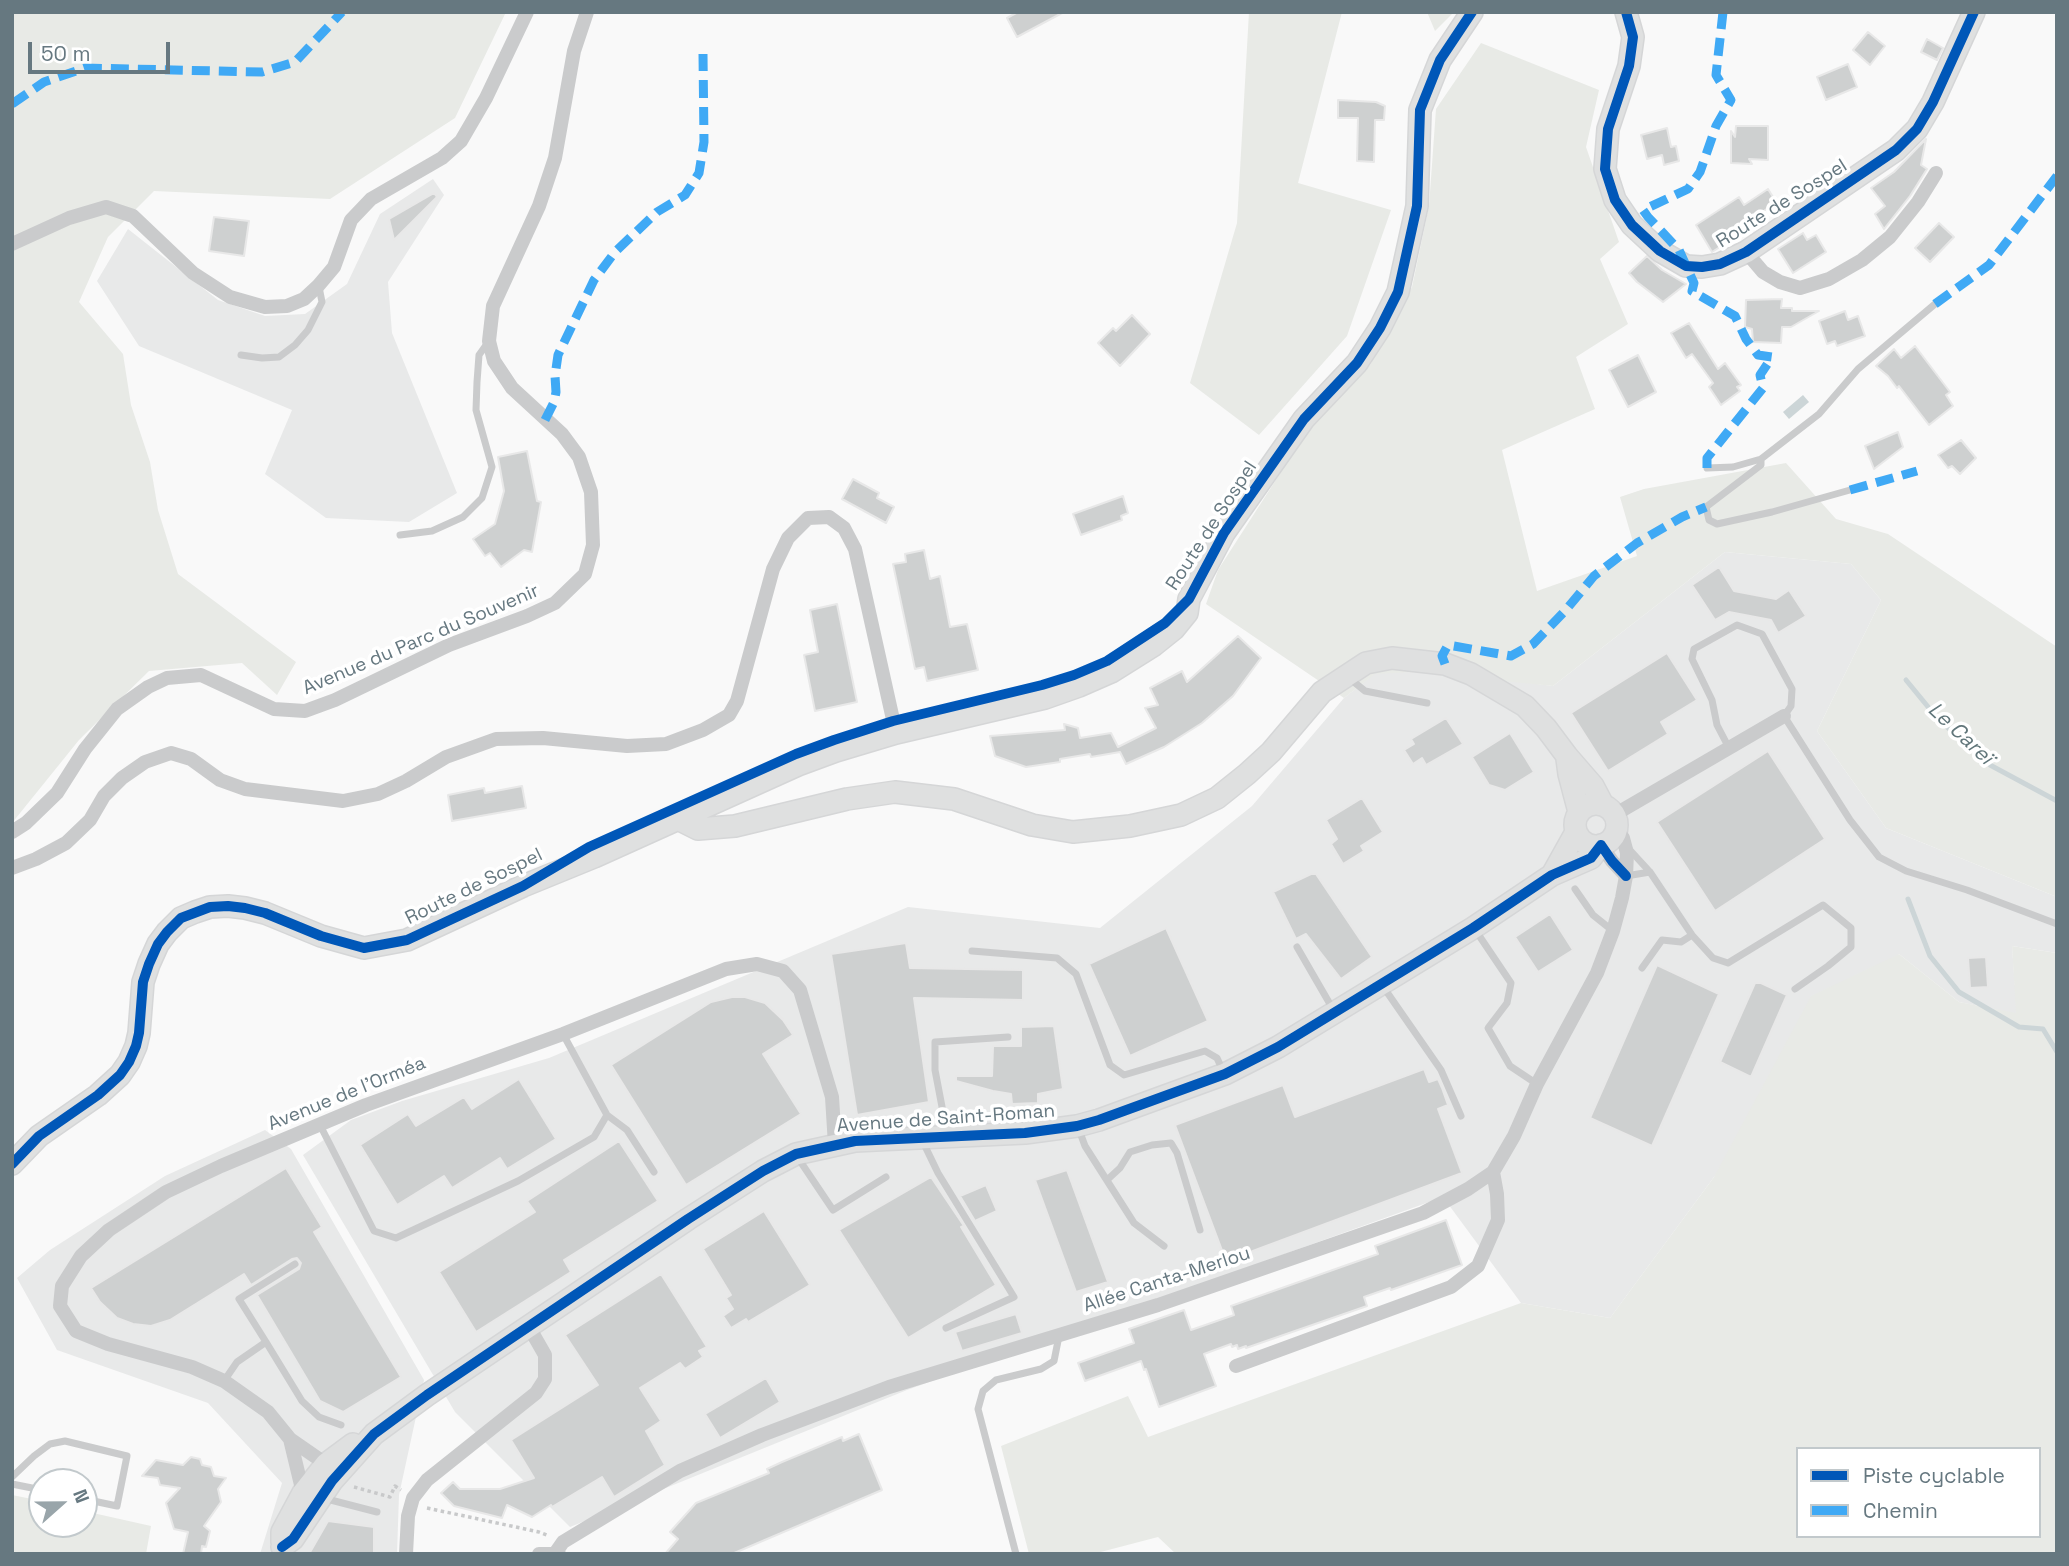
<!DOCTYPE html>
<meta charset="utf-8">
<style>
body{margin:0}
#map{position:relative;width:2069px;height:1566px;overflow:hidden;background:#f9f9f9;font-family:"Space Grotesk",sans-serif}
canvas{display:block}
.frame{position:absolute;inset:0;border:14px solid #667880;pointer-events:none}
.legend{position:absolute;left:1796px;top:1447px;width:245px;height:91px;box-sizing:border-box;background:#fff;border:2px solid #c2c9cc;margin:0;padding:9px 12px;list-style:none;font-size:21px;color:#667880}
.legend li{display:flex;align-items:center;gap:14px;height:35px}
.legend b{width:35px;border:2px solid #c2c9cc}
.north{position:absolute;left:28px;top:1468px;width:70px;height:70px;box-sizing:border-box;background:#fff;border:2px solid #c2c9cc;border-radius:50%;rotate:69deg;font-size:19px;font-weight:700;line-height:28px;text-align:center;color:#667880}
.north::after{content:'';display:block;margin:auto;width:24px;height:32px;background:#99a5aa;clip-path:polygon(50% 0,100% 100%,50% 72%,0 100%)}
.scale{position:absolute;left:28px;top:42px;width:142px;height:32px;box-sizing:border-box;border:4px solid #667880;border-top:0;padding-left:9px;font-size:21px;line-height:24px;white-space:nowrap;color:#667880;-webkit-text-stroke:5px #fff;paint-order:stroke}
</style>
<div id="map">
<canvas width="2069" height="1566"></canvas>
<div class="frame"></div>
<ul class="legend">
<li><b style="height:9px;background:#0057b8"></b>Piste cyclable</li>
<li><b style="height:9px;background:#3fa9f5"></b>Chemin</li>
</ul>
<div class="north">N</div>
<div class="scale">50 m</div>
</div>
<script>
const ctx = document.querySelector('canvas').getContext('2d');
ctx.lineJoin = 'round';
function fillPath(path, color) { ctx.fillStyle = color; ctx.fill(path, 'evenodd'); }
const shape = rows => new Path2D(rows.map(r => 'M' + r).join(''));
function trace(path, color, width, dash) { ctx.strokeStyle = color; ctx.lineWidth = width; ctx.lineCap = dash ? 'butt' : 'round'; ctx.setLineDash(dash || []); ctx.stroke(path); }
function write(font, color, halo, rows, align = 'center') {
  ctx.font = font + ' "Space Grotesk",sans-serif'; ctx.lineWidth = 7; ctx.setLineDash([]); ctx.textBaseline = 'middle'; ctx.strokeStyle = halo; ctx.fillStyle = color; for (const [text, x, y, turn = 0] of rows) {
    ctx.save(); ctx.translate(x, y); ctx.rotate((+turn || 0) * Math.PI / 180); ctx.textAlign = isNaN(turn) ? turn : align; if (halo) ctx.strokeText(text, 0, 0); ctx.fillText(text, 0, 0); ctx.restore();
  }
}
fillPath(shape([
 [433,179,444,195,388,282,392,333,457,493,409,522,326,518,265,474,292,410,139,346,97,281,128,229,218,300,265,316,305,314,347,284,380,214],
 [1725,552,1851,564,1881,600,1817,731,1886,828,2057,897,2057,953,2012,946,2017,1014,1959,1002,1899,954,1714,1177,1610,1318,1521,1303,1443,1197,907,1390,570,1527,455,1412,303,1155,351,1120,402,1101,549,1058,908,907,1100,928,1252,806,1344,698,1374,674,1345,659,1553,686],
 [265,1130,291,1149,424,1380,399,1495,397,1554,260,1554,282,1483,208,1403,57,1350,17,1278,50,1250,165,1176]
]), '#e8e9e9');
fillPath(shape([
 [12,12,506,12,455,118,330,199,154,191,108,237,79,302,123,354,131,405,150,462,158,510,178,574,296,662,277,695,242,663,149,671,79,740,12,823],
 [1249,12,1342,12,1298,183,1391,210,1347,336,1259,435,1190,383,1237,223],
 [1427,12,1454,12,1435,31],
 [1481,43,1599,90,1586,147,1619,242,1600,259,1628,324,1576,357,1595,409,1502,450,1537,591,1637,556,1620,497,1644,489,1786,463,1836,519,1888,534,2057,647,2057,897,1886,828,1817,731,1881,600,1851,564,1725,552,1553,686,1413,672,1375,674,1344,698,1206,604,1218,570,1308,430,1370,365,1412,287,1429,206,1436,109],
 [2012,946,2057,953,2057,1554,1176,1554,1158,1537,1093,1554,1029,1554,1001,1446,1128,1396,1148,1437,1521,1303,1610,1318,1714,1177,1811,996,1899,954,1959,1002,2016,1013],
 [1798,1449,2039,1449,2039,1536,1798,1536],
 [12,1495,42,1501,42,1524,84,1524,84,1511,151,1526,146,1554,12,1554]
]), '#e8eae6');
fillPath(shape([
 [1803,395,1809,402,1789,419,1783,412]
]), '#ccd5d7');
trace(shape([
 [1906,680,1938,719,1990,765,2057,801],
 [1908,899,1930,956,1959,992,2019,1027,2043,1029,2057,1052]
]), '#ccd5d7', 5);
const building = shape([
 [1018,12,1064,12,1017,37,1007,18,1018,12],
 [1868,32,1885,46,1870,65,1853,50,1868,32],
 [1927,39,1943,48,1937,60,1921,52,1927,39],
 [1848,64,1857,87,1826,100,1817,77,1848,64],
 [1338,100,1376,102,1385,106,1384,120,1375,120,1374,162,1357,161,1358,118,1338,118,1338,100],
 [1736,126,1768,126,1768,160,1749,159,1752,164,1731,163,1731,131,1735,137,1736,126],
 [1667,128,1671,147,1676,146,1679,161,1664,165,1662,155,1647,159,1641,135,1667,128],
 [1926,139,1921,165,1927,169,1910,196,1884,229,1875,214,1885,206,1871,188,1894,172,1926,139],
 [1768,189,1776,202,1753,219,1756,224,1712,252,1696,225,1739,197,1744,205,1768,189],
 [434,193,437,197,394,240,389,219,434,193],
 [214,217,249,221,244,256,209,251,214,217],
 [1939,223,1954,237,1930,262,1915,248,1939,223],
 [1803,233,1807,240,1816,235,1826,252,1793,273,1778,249,1803,233],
 [1647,256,1662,270,1686,284,1663,302,1637,282,1629,273,1647,256],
 [1782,299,1781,308,1792,308,1792,311,1819,311,1791,327,1782,327,1781,343,1753,342,1752,329,1745,327,1746,300,1782,299],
 [1845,311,1848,320,1858,316,1865,336,1837,346,1835,341,1827,344,1819,321,1845,311],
 [1132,315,1150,334,1120,366,1098,343,1113,328,1116,331,1132,315],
 [1689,323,1718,369,1725,363,1741,385,1737,387,1740,391,1721,405,1709,387,1713,383,1692,354,1686,358,1671,333,1689,323],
 [1915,346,1950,392,1946,395,1953,406,1929,425,1899,386,1897,388,1888,376,1876,366,1894,349,1901,358,1915,346],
 [1638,355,1656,392,1628,407,1609,370,1638,355],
 [1898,432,1903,447,1874,469,1865,446,1898,432],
 [1961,440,1976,458,1960,474,1952,466,1948,468,1938,455,1961,440],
 [527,451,537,501,541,502,532,552,524,550,501,567,490,553,485,556,473,539,495,524,504,491,498,457,527,451],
 [853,479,879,493,877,498,894,507,886,523,842,499,853,479],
 [1123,496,1128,513,1121,516,1122,520,1081,535,1073,514,1123,496],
 [924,550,930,579,940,576,950,627,967,624,978,670,927,681,924,667,915,669,893,564,906,562,905,554,924,550],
 [1719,567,1734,591,1776,599,1789,590,1806,616,1778,633,1771,620,1729,612,1715,620,1692,585,1719,567],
 [837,604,857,702,815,711,804,655,818,652,810,610,837,604],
 [1238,636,1261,658,1233,696,1202,723,1164,747,1126,764,1120,752,1091,757,1090,754,1060,759,1060,762,1026,767,995,756,990,736,1065,730,1064,724,1078,728,1080,738,1111,733,1118,747,1156,728,1145,708,1158,705,1150,688,1182,671,1187,682,1238,636],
 [1667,653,1697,700,1661,722,1668,734,1608,771,1571,713,1667,653],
 [1446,718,1463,744,1426,765,1422,758,1413,764,1404,750,1414,744,1411,739,1446,718],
 [1510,733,1534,772,1505,790,1489,785,1472,757,1510,733],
 [1768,751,1825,839,1715,911,1657,822,1768,751],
 [522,786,526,808,452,821,448,795,484,788,485,793,522,786],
 [1362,798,1383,832,1361,846,1364,851,1343,864,1331,844,1337,839,1326,820,1362,798],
 [1311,874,1316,874,1372,957,1341,979,1306,934,1296,939,1273,892,1311,874],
 [1550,914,1573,950,1538,972,1515,937,1550,914],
 [1166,928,1208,1021,1130,1056,1089,964,1166,928],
 [906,943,910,968,1023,970,1023,1000,914,998,929,1102,857,1115,831,954,906,943],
 [1986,957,1988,987,1970,988,1968,958,1986,957],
 [1657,965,1719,994,1652,1146,1590,1118,1657,965],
 [1755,983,1761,983,1787,995,1751,1077,1720,1062,1755,983],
 [732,997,745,997,765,1003,783,1020,793,1035,763,1054,801,1114,686,1185,611,1065,711,1002,732,997],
 [1054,1026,1063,1089,1038,1094,1038,1103,1012,1104,1011,1094,993,1091,956,1081,956,1076,992,1076,993,1046,1021,1046,1021,1027,1054,1026],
 [1424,1069,1429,1082,1438,1079,1442,1088,1448,1105,1438,1109,1462,1173,1226,1261,1175,1125,1283,1085,1295,1117,1424,1069],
 [519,1079,556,1139,507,1169,500,1158,452,1188,444,1176,397,1205,360,1145,408,1114,416,1126,464,1097,472,1109,519,1079],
 [619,1141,658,1201,564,1260,571,1272,476,1332,439,1272,535,1212,527,1201,619,1141],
 [286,1168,322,1227,314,1232,401,1377,343,1412,320,1401,257,1295,299,1269,301,1263,297,1258,292,1259,251,1285,244,1274,170,1320,151,1326,133,1324,117,1318,100,1302,91,1288,286,1168],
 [1067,1170,1108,1282,1076,1292,1035,1180,1067,1170],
 [931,1177,964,1226,961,1227,996,1285,908,1338,839,1230,931,1177],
 [986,1185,997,1211,975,1221,960,1196,986,1185],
 [764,1211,810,1285,748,1322,746,1319,731,1328,723,1316,733,1309,726,1298,731,1295,703,1249,764,1211],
 [1446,1220,1462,1265,1391,1290,1390,1288,1364,1297,1367,1306,1246,1348,1246,1346,1238,1349,1237,1345,1232,1347,1231,1344,1204,1354,1216,1386,1159,1407,1146,1369,1144,1370,1141,1361,1085,1381,1078,1363,1134,1343,1129,1329,1184,1310,1191,1330,1234,1315,1231,1306,1378,1254,1375,1246,1446,1220],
 [661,1274,707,1347,699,1351,703,1357,685,1369,680,1363,640,1388,661,1421,646,1431,665,1465,614,1497,602,1477,552,1507,551,1505,532,1517,507,1505,502,1518,454,1506,441,1493,453,1482,460,1489,500,1489,534,1478,511,1440,598,1385,565,1335,661,1274],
 [1016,1314,1022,1333,962,1351,955,1332,1016,1314],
 [766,1378,780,1402,720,1438,705,1414,766,1378],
 [859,1434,882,1490,732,1554,665,1554,678,1539,670,1532,696,1503,769,1473,767,1469,782,1462,842,1437,843,1441,859,1434],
 [191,1457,200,1459,202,1465,211,1467,214,1476,226,1478,218,1489,221,1502,204,1526,210,1531,206,1547,202,1546,201,1554,183,1554,188,1532,174,1529,166,1503,180,1488,160,1485,158,1478,142,1476,156,1460,183,1465,191,1457],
 [328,1521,374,1527,374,1554,309,1554,328,1521]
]);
fillPath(building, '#ced0d0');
trace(building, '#e8e8e8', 2);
const secondary = shape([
 [1626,12,1633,37,1629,66,1608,129,1605,169,1615,200,1632,225,1660,251,1686,266,1702,267,1720,264,1746,252,1896,150,1917,129,1933,102,1974,12],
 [1567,759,1569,774,1579,812],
 '1575 825a21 21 0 1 1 42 0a21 21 0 1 1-42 0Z',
 [678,819,698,829,735,826,847,799,895,792,954,799,1032,825,1073,832,1130,826,1181,815,1217,798,1247,774,1271,752,1322,692,1366,663,1392,658,1445,664,1471,674,1525,706,1546,728,1567,756,1593,786,1603,805],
 [1552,875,1576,832],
 [12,1164,39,1136,98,1095,120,1075,129,1062,136,1046,139,1033,143,982,149,964,158,944,167,932,181,918,195,912,210,907,228,906,245,908,265,913,321,936,364,948,407,940,523,886,594,857,798,765,836,751,896,733,1045,698,1079,686,1111,672,1154,645,1174,629,1187,613,1189,599,1224,533,1304,419,1357,363,1380,328,1398,292,1417,206,1420,110,1440,60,1472,12],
 [282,1542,282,1532,303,1493,326,1464,353,1444],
 [282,1547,293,1539,332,1481,374,1434,427,1395,688,1219,763,1171,796,1154,855,1141,1025,1133,1077,1126,1099,1120,1225,1074,1278,1047,1473,928,1552,875,1591,858,1601,845]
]);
trace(secondary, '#d5d6d7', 24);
trace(shape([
 [354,1487,390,1497,395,1486,401,1490],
 [427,1508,539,1532,549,1536]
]), '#c8c9ca', 3.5, [3.5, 3.5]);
trace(shape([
 [241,355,262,358,279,357,295,345,308,330,322,302,319,287],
 [1761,459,1761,465,1706,507,1709,520,1717,524,1772,512,1850,490],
 [1707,468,1733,467,1761,459,1819,414,1858,369,1935,304],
 [400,535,432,531,463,517,482,498,492,467,476,410,477,382,479,355,489,341],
 [1349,678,1365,691,1427,703],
 [1729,748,1717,725,1712,700,1692,659,1694,649,1737,625,1762,634,1792,689,1791,706,1784,716,1850,820,1879,857,1906,871,1967,890,2057,924],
 [1628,848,1650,872,1692,935,1713,958,1728,963,1823,905,1851,928,1851,947,1828,966,1795,989],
 [1626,876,1650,872],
 [1575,889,1593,915,1613,931],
 [1476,931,1511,983,1507,1003,1488,1028,1510,1066,1537,1084],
 [1297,947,1334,1011],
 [972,951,1057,958,1076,974,1110,1065,1124,1075,1205,1051,1217,1058,1223,1071],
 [1642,968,1662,940,1681,942,1692,935],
 [1382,985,1441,1070,1461,1116],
 [607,1115,627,1130,654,1172],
 [320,1125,374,1231,396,1238,518,1181,594,1137,607,1115,563,1034],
 [1078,1127,1085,1146,1134,1223,1164,1246],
 [947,1133,935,1070,935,1042,1008,1037],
 [923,1142,938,1173,1014,1297,946,1328],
 [798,1158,833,1210,886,1177],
 [1107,1180,1120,1168,1130,1152,1152,1145,1171,1143,1177,1153,1200,1230],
 [266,1342,302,1401,319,1417,341,1425],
 [224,1381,237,1362,266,1342,239,1299,295,1264],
 [12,1477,34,1456,50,1444,65,1441,127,1456,117,1506,84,1499],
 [12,1484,42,1490],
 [323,1498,377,1512],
 [1016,1554,978,1409,983,1391,996,1380,1041,1369,1054,1361,1059,1336]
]), '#cacbcc', 7);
trace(shape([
 [12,244,69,218,106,207,133,216,193,273,230,297,265,307,287,306,304,299,318,286,334,267,351,220,371,199,442,158,461,141,486,98,527,12],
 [1746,252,1763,272,1780,282,1800,288,1829,279,1862,260,1890,237,1918,202,1936,173],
 [1614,815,1784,716],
 [12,832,26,823,57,793,85,749,117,709,148,687,167,678,201,675,274,709,305,711,335,700,449,645,527,616,555,603,585,574,593,545,591,492,579,457,562,434,512,388,494,361,489,341,493,306,539,206,555,158,574,51,587,12],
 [1601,845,1612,861,1626,876],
 [12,868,36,859,66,843,90,820,104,796,122,778,145,762,171,753,191,759,220,780,245,789,343,801,378,794,406,781,446,757,496,739,543,738,627,746,666,744,703,730,729,715,737,701,773,569,788,538,808,518,829,517,844,528,855,549,896,733],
 [1236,1366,1451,1287,1478,1266,1498,1220,1497,1194,1493,1172],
 [290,1439,303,1493],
 [334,1463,326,1464,290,1439,268,1412,224,1381,192,1367,108,1344,76,1331,60,1306,62,1286,81,1256,109,1230,166,1192,221,1166,366,1105,563,1034,726,969,757,964,783,971,800,990,832,1097,835,1145],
 [556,1552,563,1542,680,1471,762,1435,889,1387,1158,1305,1423,1213,1468,1189,1493,1172,1514,1136,1537,1084,1597,973,1613,931,1622,898,1626,876,1627,853,1623,838,1616,829],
 [406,1554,408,1516,413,1498,427,1480,536,1393,545,1379,545,1355,529,1327],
 [539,1554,559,1554]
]), '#cacbcc', 14);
trace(secondary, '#dfe0e0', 21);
trace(shape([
 [12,104,44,82,85,68,262,72,295,62,342,12],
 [1935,304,1989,265,2057,176],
 [545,420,554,402,556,392,555,376,558,355,594,280,615,252,657,212,685,195,699,173,704,142,703,54],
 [1707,468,1707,458,1763,388,1760,375,1772,357,1758,355,1746,339,1735,316,1692,291,1694,283,1679,250,1648,217,1643,210,1688,189,1700,172,1716,126,1731,100,1716,75,1723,12],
 [1850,490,1917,471],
 [1445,664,1442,656,1448,645,1511,656,1533,644,1565,611,1594,576,1637,543,1682,517,1706,507]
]), '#3fa9f5', 9, [18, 9]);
trace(shape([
 [1626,12,1633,37,1629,66,1608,129,1605,169,1615,200,1632,225,1660,251,1686,266,1702,267,1720,264,1746,252,1896,150,1917,129,1933,102,1974,12],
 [12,1164,39,1136,98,1095,120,1075,129,1062,136,1046,139,1033,143,982,149,964,158,944,167,932,181,918,210,907,228,906,245,908,265,913,321,936,364,948,407,940,523,886,589,847,796,754,834,740,893,721,1042,685,1074,675,1107,661,1165,623,1189,599,1224,533,1304,419,1357,363,1380,328,1398,292,1417,206,1420,110,1440,60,1472,12],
 [282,1547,293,1539,332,1481,374,1434,427,1395,688,1219,763,1171,796,1154,855,1141,1025,1133,1077,1126,1099,1120,1225,1074,1278,1047,1473,928,1552,875,1591,858,1601,845,1612,861,1626,876]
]), '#0057b8', 10);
write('19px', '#667880', '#fff', [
 ["Route de Sospel",1782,204,-32],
 ["Route de Sospel",1212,526,-57],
 ["Avenue du Parc du Souvenir",421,640,-23],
 ["Route de Sospel",474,887,-26],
 ["Avenue de l'Orméa",347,1094,-22],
 ["Avenue de Saint-Roman",946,1119,-4],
 ["Allée Canta-Merlou",1167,1280,-18]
]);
write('italic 21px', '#61767a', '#fff', [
 ["Le Careï",1960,734,43]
]);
</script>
